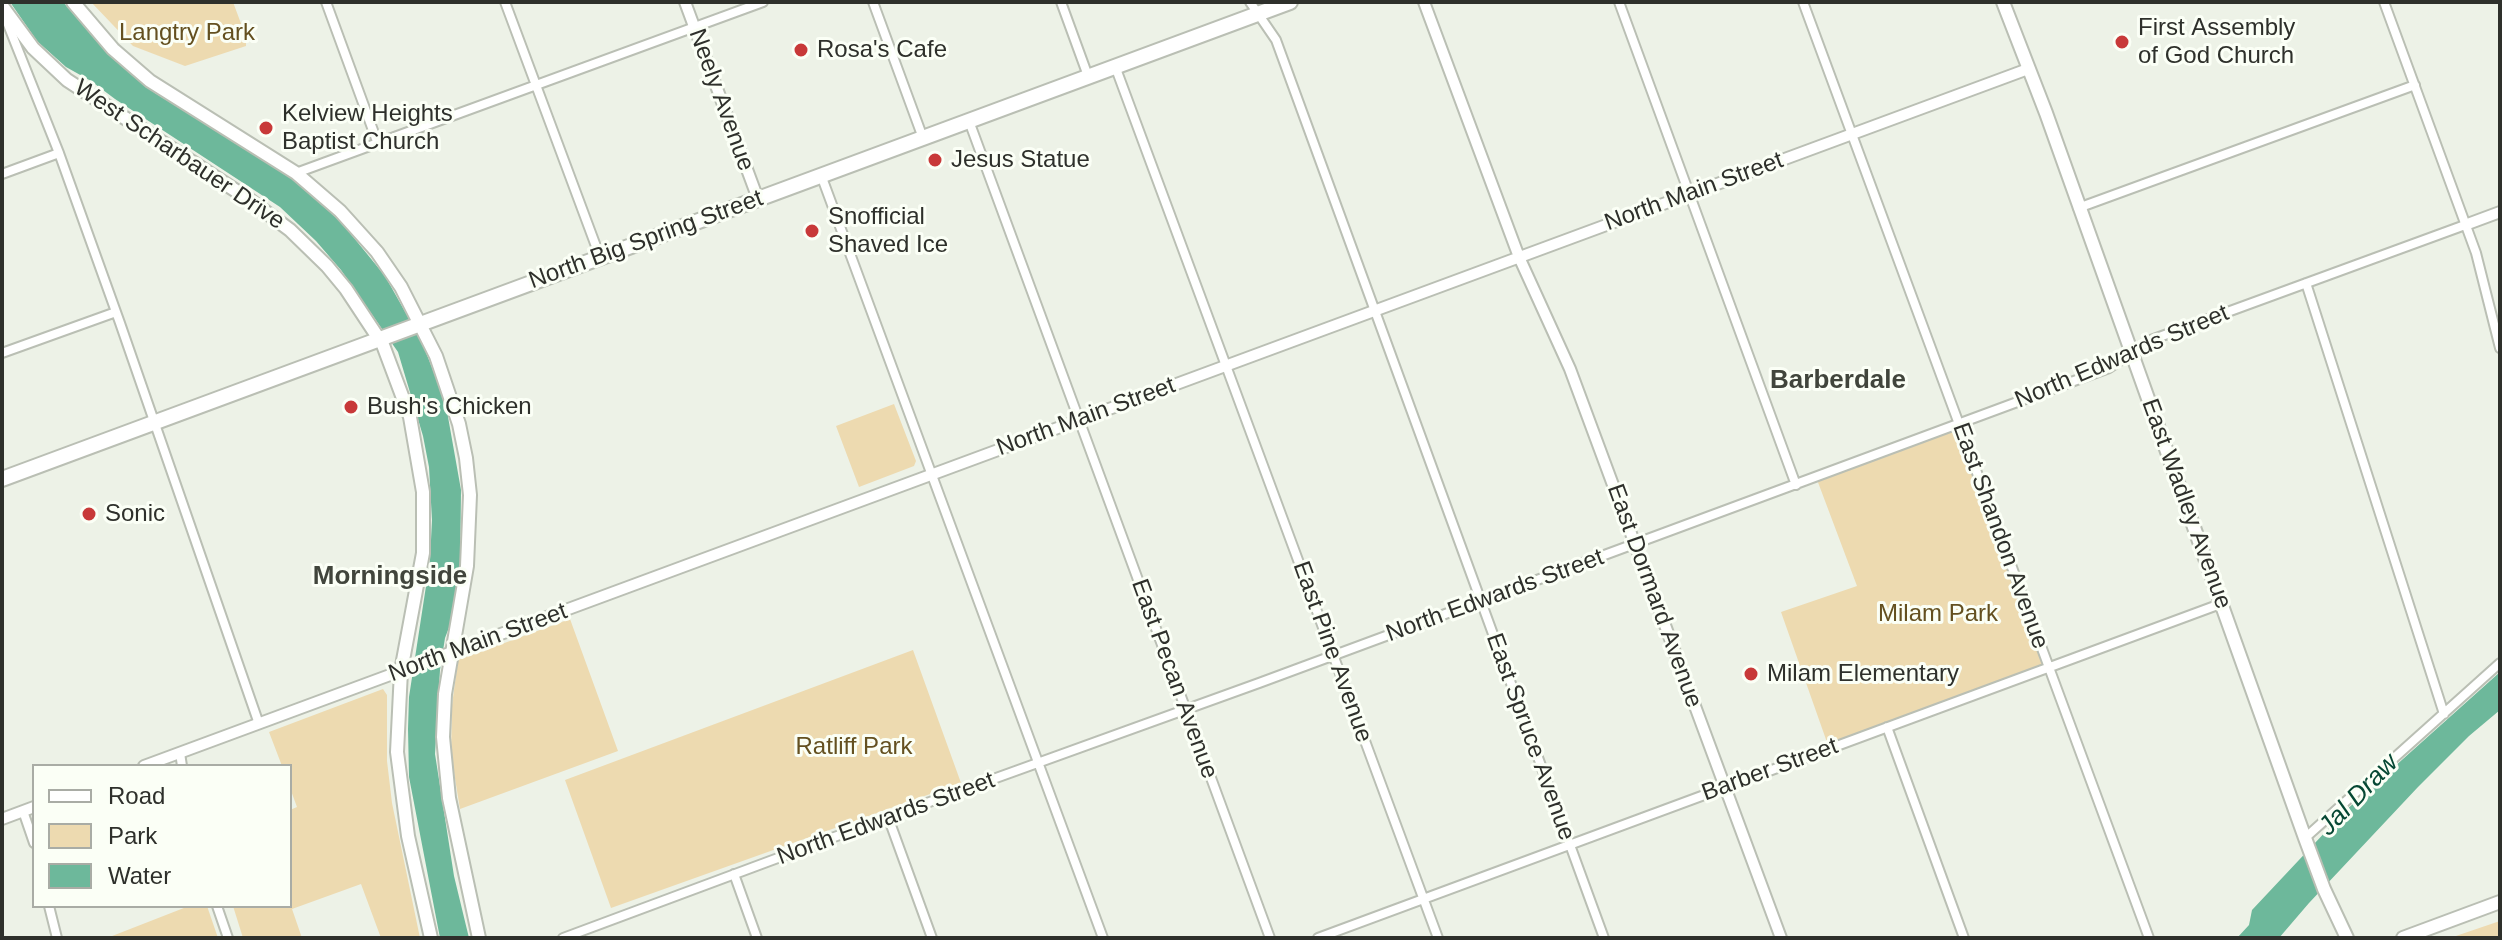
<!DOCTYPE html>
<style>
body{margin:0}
#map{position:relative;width:2502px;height:940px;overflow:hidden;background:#edf2e7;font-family:Arial,sans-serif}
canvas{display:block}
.frame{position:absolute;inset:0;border:4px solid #2e302b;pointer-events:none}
.legend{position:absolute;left:32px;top:764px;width:260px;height:144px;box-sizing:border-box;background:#fbfff6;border:2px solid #a9aca5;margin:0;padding:10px 14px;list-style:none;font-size:24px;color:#2e302b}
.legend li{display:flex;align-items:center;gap:16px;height:40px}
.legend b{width:40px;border:2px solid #a9aca5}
</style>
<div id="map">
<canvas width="2502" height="940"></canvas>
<div class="frame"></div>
<ul class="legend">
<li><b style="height:10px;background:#fff"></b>Road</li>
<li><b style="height:22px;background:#eddab0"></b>Park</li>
<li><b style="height:22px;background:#6db89b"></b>Water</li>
</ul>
</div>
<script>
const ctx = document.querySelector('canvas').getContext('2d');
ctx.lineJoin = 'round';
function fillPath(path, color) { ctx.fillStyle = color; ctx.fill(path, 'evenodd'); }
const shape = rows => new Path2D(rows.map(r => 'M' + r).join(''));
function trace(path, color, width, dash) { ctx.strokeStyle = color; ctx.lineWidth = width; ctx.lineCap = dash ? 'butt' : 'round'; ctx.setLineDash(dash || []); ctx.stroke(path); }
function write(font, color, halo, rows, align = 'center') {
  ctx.font = font + ' Arial,sans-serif'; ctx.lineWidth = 6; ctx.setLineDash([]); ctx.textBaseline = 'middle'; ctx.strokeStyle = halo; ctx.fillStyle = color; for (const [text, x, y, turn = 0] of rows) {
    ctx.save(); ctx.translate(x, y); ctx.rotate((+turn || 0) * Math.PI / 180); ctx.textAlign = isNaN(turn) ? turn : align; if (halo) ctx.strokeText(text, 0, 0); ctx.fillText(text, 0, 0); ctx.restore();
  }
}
fillPath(shape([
 [91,2,233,2,246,37,246,46,185,66,133,46],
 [894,404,916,461,914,466,859,487,836,426],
 [1958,425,2048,667,1829,748,1781,612,1857,586,1816,477],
 [570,619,618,751,460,809,451,754,452,705,458,660],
 [913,650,961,783,611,908,565,780],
 [383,689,387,695,387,761,392,803,420,938,381,938,361,884,292,909,302,938,243,938,233,906,290,906,290,810,297,807,290,788,290,766,282,766,269,732],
 [189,906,207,906,218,938,107,938],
 [2500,921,2500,938,2450,938,2494,923]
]), '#eddab0');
fillPath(shape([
 [10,2,63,2,109,54,155,93,291,177,341,222,385,276,421,340,445,400,461,490,460,577,453,617,445,638,440,670,435,754,454,876,469,938,440,938,409,777,408,729,409,697,430,560,432,520,429,467,423,436,398,352,341,270,316,241,280,207,115,99,91,81,66,67,37,41],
 [2500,672,2500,710,2469,736,2418,787,2309,903,2279,938,2237,938,2249,925,2252,910,2345,811]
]), '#6db89b');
const minor = shape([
 [326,2,378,144],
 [505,2,600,257],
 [873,2,923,138],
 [1061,2,1088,76],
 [1250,2,1276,40,1604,938],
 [1619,2,1796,485],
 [1803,2,2149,938],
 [2384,2,2476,253,2500,348],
 [5,17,59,153,120,323,259,724],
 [1115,66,1438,938],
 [969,121,1270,938],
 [296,173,763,2],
 [2,174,59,153],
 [821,175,1103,938],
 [2078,208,2415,85],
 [2306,283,2444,714],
 [2,353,116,312],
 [1887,727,1964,938],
 [180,753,182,766],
 [23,811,34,843],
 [888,817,932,938],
 [2305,838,2500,663],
 [734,874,757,938],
 [49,906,57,938],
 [217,906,228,938],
 [563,938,888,817,1259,683,2109,368,2151,340,2465,225],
 [1318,938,2223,603]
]);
const tertiary = shape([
 [685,2,758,199],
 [1424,2,1519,257,1570,369,1781,938],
 [2465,225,2500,212],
 [144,766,2028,69],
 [2,819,34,807]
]);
const secondary = shape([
 [73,2,113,49,150,81,296,173,340,211,377,252,401,287,436,356,459,424,466,458,470,495,467,566,445,694,443,737,449,798,479,938],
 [2003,2,2046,113,2305,838,2324,889,2347,938],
 [2,6,33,48,67,80,247,198,290,230,327,266,346,289,383,345,410,417,423,492,423,553,401,671,397,752,408,836,431,938],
 [2403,938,2500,902]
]);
const trunk = shape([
 [2,479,1290,2]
]);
trace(minor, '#babfb4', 12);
trace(tertiary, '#babfb4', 14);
trace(secondary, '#babfb4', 16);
trace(trunk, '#babfb4', 18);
trace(minor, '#fff', 8);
trace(tertiary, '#fff', 10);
trace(secondary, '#fff', 12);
trace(trunk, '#fff', 14);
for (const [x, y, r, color] of [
 [2122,42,8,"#c83939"],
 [801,50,8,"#c83939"],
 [266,128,8,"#c83939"],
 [935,160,8,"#c83939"],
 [812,231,8,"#c83939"],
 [351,407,8,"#c83939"],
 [89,514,8,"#c83939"],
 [1751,674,8,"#c83939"]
]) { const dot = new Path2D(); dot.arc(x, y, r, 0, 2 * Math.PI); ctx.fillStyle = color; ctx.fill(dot); trace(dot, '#fbfff6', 3); }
write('24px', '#2e302b', '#fbfff6', [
 ["First Assembly",2138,28],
 ["of God Church",2138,56],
 ["Rosa's Cafe",817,50],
 ["Kelview Heights",282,114],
 ["Baptist Church",282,142],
 ["Jesus Statue",951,160],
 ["Snofficial",828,217],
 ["Shaved Ice",828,245],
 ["Bush's Chicken",367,407],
 ["Sonic",105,514],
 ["Milam Elementary",1767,674]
], 'left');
write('24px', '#645020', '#fbfff6', [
 ["Langtry Park",187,33],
 ["Milam Park",1938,614],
 ["Ratliff Park",854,747]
]);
write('24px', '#2e302b', '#fbfff6', [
 ["Neely Avenue",721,100,70],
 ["West Scharbauer Drive",179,155,34],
 ["North Main Street",1694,192,-20],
 ["North Big Spring Street",646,240,-20],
 ["North Edwards Street",2122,357,-23],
 ["North Main Street",1086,417,-20],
 ["East Wadley Avenue",2186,504,70],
 ["East Shandon Avenue",2000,536,70],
 ["North Edwards Street",1495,596,-20],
 ["East Dormard Avenue",1654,596,70],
 ["North Main Street",478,643,-20],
 ["East Pine Avenue",1332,652,70],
 ["East Pecan Avenue",1174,679,70],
 ["East Spruce Avenue",1530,737,70],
 ["Barber Street",1770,770,-20],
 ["North Edwards Street",886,819,-20]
]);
write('bold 26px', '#41453c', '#fbfff6', [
 ["Barberdale",1838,381],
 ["Morningside",390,577]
]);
write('italic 26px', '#064834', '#fbfff6', [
 ["Jal Draw",2359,795,-46]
]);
</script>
